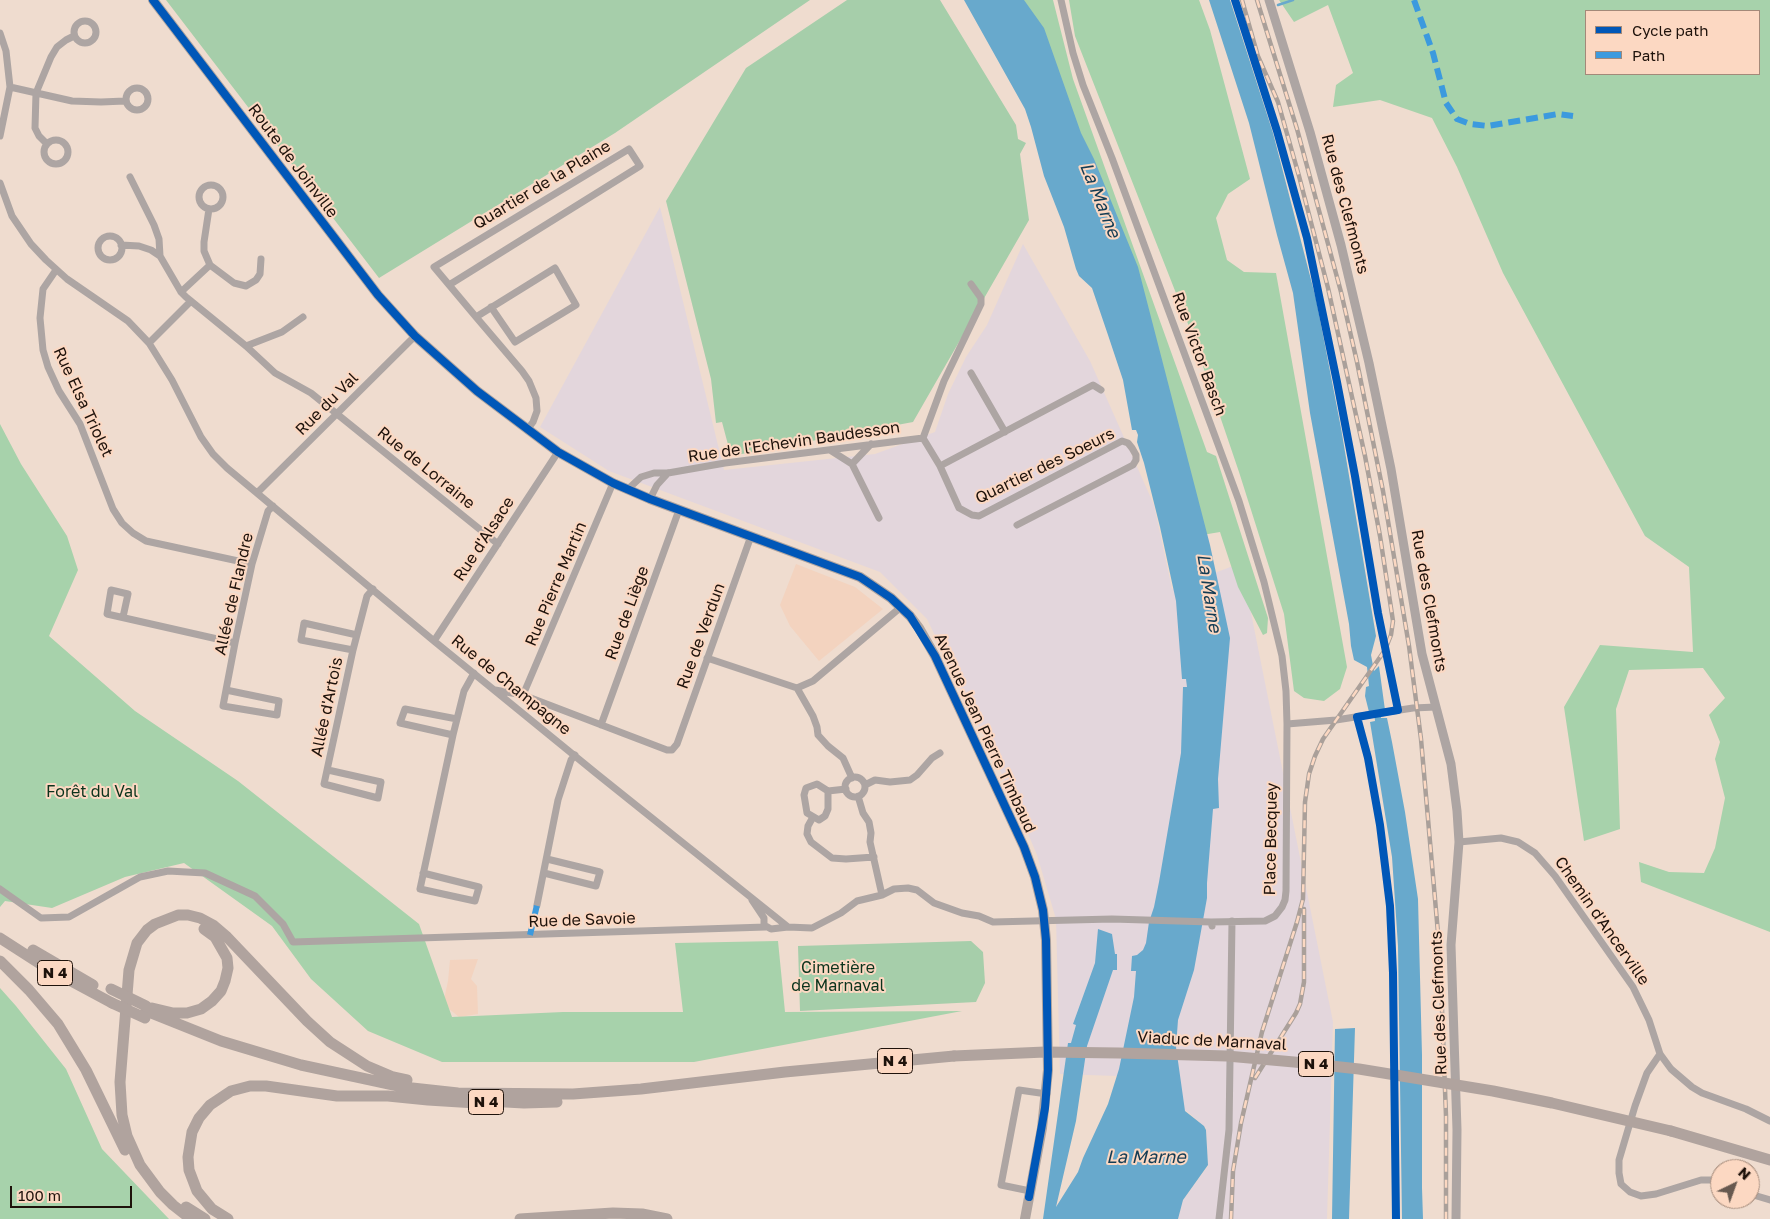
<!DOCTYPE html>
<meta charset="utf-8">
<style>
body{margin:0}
#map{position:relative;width:1770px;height:1219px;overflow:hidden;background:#efdccf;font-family:"Golos Text",sans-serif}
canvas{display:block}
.legend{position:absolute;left:1585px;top:10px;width:175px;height:65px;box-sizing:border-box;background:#fcd8c2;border:1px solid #a38979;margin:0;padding:6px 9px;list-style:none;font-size:15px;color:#1e120b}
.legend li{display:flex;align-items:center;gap:10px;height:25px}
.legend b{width:25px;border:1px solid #a38979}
.north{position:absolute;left:1710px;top:1159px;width:50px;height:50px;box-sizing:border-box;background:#fcd8c2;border:1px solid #a38979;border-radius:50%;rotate:42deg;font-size:14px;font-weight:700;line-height:20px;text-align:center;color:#1e120b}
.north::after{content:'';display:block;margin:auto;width:18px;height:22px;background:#675950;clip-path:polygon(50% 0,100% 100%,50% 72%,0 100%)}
.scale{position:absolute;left:10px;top:1186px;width:122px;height:22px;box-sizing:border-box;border:2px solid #1e120b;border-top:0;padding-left:6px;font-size:15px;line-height:18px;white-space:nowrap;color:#1e120b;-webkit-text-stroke:4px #fcd8c2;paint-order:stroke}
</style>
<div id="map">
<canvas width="1770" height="1219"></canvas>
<ul class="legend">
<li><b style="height:6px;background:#0057b8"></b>Cycle path</li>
<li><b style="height:6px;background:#3c9ade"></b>Path</li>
</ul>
<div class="north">N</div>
<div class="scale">100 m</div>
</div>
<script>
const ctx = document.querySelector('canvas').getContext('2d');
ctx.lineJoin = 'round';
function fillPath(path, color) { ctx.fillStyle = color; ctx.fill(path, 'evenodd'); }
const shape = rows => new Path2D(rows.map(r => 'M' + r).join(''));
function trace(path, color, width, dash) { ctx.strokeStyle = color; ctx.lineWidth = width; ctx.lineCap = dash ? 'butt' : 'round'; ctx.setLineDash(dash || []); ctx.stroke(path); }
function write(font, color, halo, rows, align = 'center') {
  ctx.font = font + ' "Golos Text",sans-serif'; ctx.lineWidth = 4; ctx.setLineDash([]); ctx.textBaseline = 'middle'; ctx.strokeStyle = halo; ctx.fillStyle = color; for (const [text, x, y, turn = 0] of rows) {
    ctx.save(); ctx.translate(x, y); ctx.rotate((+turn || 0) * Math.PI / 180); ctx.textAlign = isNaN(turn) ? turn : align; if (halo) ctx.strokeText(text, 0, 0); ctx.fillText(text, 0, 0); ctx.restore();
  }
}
fillPath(shape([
 [796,564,855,587,883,609,819,661,790,626,780,605],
 [478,959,471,979,477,986,478,1014,459,1017,443,1004,448,981,450,960]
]), '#f3d3bf');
fillPath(shape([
 [660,207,724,470,875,454,935,432,948,394,966,357,987,325,1023,244,1090,361,1154,505,1172,589,1241,563,1333,1022,1327,1219,1178,1219,1183,1200,1208,1166,1206,1128,1188,1112,1117,1076,1060,1074,1056,919,1037,855,1010,791,927,619,880,572,609,471,540,427]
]), '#e3d6dc');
fillPath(shape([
 [166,0,810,0,615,133,379,278],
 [847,0,940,0,1016,125,1018,139,1026,143,1020,154,1029,220,913,422,731,456,722,422,716,423,711,379,666,201,746,68],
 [971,941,983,952,985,983,976,1002,800,1011,798,946]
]), '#a6ceaa');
fillPath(shape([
 [1013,0,1053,0,1073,79,1207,452,1216,456,1268,618,1267,633,1263,635,1238,587,1220,532,1202,535],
 [1069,0,1199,0,1210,30,1250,179,1228,194,1216,218,1227,260,1244,272,1276,273,1347,667,1340,689,1324,701,1304,698,1294,691,1284,614,1239,472,1192,334,1075,36],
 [1279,0,1770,0,1770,932,1641,882,1639,862,1669,872,1704,873,1715,848,1725,798,1715,759,1720,742,1709,715,1725,698,1703,668,1629,670,1616,709,1620,829,1584,841,1564,707,1600,645,1693,652,1689,567,1645,536,1503,273,1457,167,1432,118,1380,100,1333,107,1336,85,1353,73,1328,5,1294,22],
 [1759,11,1759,74,1586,74,1586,11],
 [0,424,21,464,67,536,78,570,49,636,135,711,238,781,419,924,452,1017,563,1012,683,1012,675,943,778,941,785,1012,962,1011,694,1062,442,1062,368,1031,311,979,272,926,184,863,125,877,52,908,5,901,0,907],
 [0,988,16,1006,66,1069,102,1149,169,1219,0,1219]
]), '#a7d2ab');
fillPath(shape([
 [964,0,1024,0,1044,28,1081,133,1094,159,1138,267,1210,545,1230,638,1218,779,1219,808,1213,809,1207,883,1207,898,1194,970,1178,1020,1176,1047,1185,1111,1204,1126,1206,1130,1208,1165,1183,1200,1178,1219,1043,1219,1068,1043,1071,1043,1076,1025,1073,1024,1095,963,1098,929,1112,934,1115,954,1117,954,1117,970,1113,970,1087,1046,1076,1121,1056,1207,1078,1172,1083,1158,1108,1104,1119,1069,1134,997,1136,971,1131,971,1132,956,1137,955,1143,950,1146,943,1149,922,1154,907,1159,882,1181,753,1183,687,1187,687,1186,679,1182,679,1176,601,1160,527,1144,463,1137,442,1138,435,1136,430,1132,430,1123,380,1108,335,1092,288,1079,276,1076,269,1064,227,1044,176,1031,127,1025,109],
 [1209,0,1230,0,1273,133,1316,299,1341,428,1376,636,1371,655,1374,671,1379,666,1385,710,1380,711,1381,718,1387,718,1392,742,1405,812,1418,899,1422,1055,1422,1188,1423,1219,1402,1219,1398,946,1392,857,1370,722,1375,721,1374,712,1369,712,1365,696,1366,687,1369,686,1367,667,1354,660,1351,646,1349,624,1310,413,1293,293,1277,235,1249,123],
 [1355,1028,1349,1219,1332,1219,1335,1029]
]), '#68a9cc');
trace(shape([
 [1278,5,1293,0]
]), '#68a9cc', 2.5);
trace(shape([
 [1061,0,1073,53,1083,85,1112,158,1239,501,1264,582,1282,656,1286,691,1287,724,1286,891,1285,900,1282,907,1275,916,1265,921,1211,922,1212,926],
 '74 32a11 11 0 1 1 22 0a11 11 0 1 1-22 0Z',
 [0,33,6,51,10,87,0,136],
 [10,87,72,101,101,102,125,101],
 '126 99a11 11 0 1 1 22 0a11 11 0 1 1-22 0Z',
 '44 152a12 12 0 1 1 24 0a12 12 0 1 1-24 0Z',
 [47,144,39,136,35,128,36,93,51,57,57,47,66,40,74,36],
 [130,177,154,225,159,239,160,256,181,292,186,297,246,346,275,373,311,393,498,544],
 [0,183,12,216,31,244,46,260,67,279,128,321,149,343,172,380,201,437,213,454,227,468,434,641,597,774,788,927],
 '199 197a12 12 0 1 1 24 0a12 12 0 1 1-24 0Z',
 [209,209,204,242,204,251,210,265],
 '98 248a12 12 0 1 1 24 0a12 12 0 1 1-24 0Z',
 [121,245,139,246,151,250,160,256],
 [56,270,43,289,40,318,43,350,48,367,59,391,80,424,113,509,122,523,133,533,146,541,252,564],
 [449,285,640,166,629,149,434,267,476,317,522,371,529,381,536,398,537,411,533,422,527,430],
 [181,292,210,265,234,283,246,286,256,280,260,274,261,259],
 [476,317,555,268,576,305,515,342,491,307],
 [149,343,191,301],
 [246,346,282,332,303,317],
 [971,373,1005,432],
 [923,438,940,466,959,508,972,515,979,516,1122,441,1128,443,1132,448,1136,455,1136,460,1133,465,1017,525],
 [923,438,944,381,981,304,981,298,971,284],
 [871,444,852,464,879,518],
 [830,450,852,464],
 [940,466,1093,385,1101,390],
 [627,490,641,477,654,473,668,473,725,463,923,438],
 [257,493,415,336],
 [650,499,657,485,668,473],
 [123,617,128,594,111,590,107,614,235,643],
 [357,635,304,623,301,640,353,650,367,596,373,589],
 [434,641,558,452],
 [707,658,797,688,813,716,817,727,818,735,828,746,843,758,852,778],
 [797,688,813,681,901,607],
 [226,690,279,701,277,715,223,706,226,690,235,643,252,564,268,511,273,506],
 [495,690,523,695,667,750,672,750,677,744,751,536],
 [523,695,613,483],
 [1287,724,1336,720,1413,708,1436,707],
 [601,725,679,510],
 [453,735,400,723,405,709,457,719],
 [328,770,381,782,378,798,324,784,353,650],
 '845 787a10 10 0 1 1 20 0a10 10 0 1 1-20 0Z',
 [865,785,875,780,890,782,910,780,917,775,932,758,940,753],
 [828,791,828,809,825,816,819,820,807,813,804,795,806,788,817,784,828,791,846,789],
 [858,796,863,813,869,822,871,833,870,842,882,895],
 [813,817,808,826,807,834,811,842,832,858,846,859,874,857],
 [1459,842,1501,838,1518,842,1535,853,1555,876,1633,987,1649,1020,1660,1054,1671,1069,1692,1087,1702,1093,1746,1109,1770,1121],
 [423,873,479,887,475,901,420,889,453,735,464,691,474,673],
 [544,873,596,886,600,872,547,859],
 [0,889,41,918,69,917,140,877,168,871,205,873,255,896,283,924,293,942,766,927],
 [752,900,764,918,764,925,771,929,788,927,812,928,841,913,857,901,882,895,894,889,908,888,917,890,934,903,962,913,979,916,993,922,1112,919,1211,922],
 [537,905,558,800,571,760,575,755],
 [1660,1054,1647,1073,1635,1106,1619,1160,1619,1173,1621,1184,1630,1192,1641,1196,1656,1194,1701,1180,1711,1180,1720,1183],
 [1030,1191,1001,1185,1019,1090,1047,1094],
 [1750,1194,1770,1200],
 [1219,1219,1229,1130,1232,921]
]), '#ada5a3', 7);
trace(shape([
 [1269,0,1310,132,1341,245,1369,363,1391,469,1422,654,1451,764,1457,811,1459,842,1451,945,1457,1130,1456,1219]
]), '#ada5a3', 9);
trace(shape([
 [153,0,378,295,415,336,477,391,558,452,613,483,650,499,860,577,891,598,910,616,919,628,935,656,1024,847,1035,877,1043,910,1046,940,1048,1070,1042,1128,1025,1219]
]), '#aea4a0', 10);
trace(shape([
 [0,938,45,967,112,1003],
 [33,950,93,985],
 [0,961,29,990,58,1024,86,1070,125,1150],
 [152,1008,173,1013,187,1013,201,1009,212,1001,221,991,225,981,228,968,227,958,215,937,204,929],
 [146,1011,221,1041,301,1065,403,1087,458,1093,573,1094,641,1089,785,1072,954,1056],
 [470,1100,524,1103,557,1102],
 [1671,1131,1770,1160],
 [186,1207,205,1219],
 [191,1219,173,1205,160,1192,140,1165,127,1136,122,1115,120,1082,129,970,137,943,147,930,155,924,178,915,188,915,200,918,213,925,227,937,307,1021,330,1042,367,1066,393,1077,407,1080],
 [228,1219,212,1209,197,1191,189,1170,188,1157,192,1132,199,1118,210,1105,231,1091,250,1086,266,1086,337,1096,388,1096,428,1100,476,1103],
 [520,1219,613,1213,642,1214,667,1219]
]), '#b0a39e', 11);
const rail = shape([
 [1242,0,1259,60],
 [1257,0,1297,129,1341,292,1357,362,1383,491,1409,646,1421,739,1440,956,1446,1116,1446,1219],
 [1255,1078,1296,1013,1300,1004,1304,982,1304,909],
 [1231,1219,1233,1171,1241,1123,1262,1032,1297,922,1303,899,1305,802,1309,774,1315,756,1323,739,1385,650,1391,635,1393,621,1380,536,1365,456,1328,288,1299,176,1278,102,1257,54]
]);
trace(rail, '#aaa09a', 4.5);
trace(rail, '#fcd8c2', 2.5, [8]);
trace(shape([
 [111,989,146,1006],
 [112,1003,145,1018],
 [954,1056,1045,1052,1119,1053,1227,1056,1294,1062,1359,1069,1493,1091,1552,1103,1671,1131]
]), '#b0a39e', 11);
trace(shape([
 [1414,0,1433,53,1446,103,1457,119,1470,124,1488,126,1558,114,1573,116],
 [530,935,537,905]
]), '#3c9ade', 6, [12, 6]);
trace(shape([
 [153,0,378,295,415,336,477,391,558,452,613,483,650,499,860,577,891,598,910,616,935,656,1024,847,1035,877,1043,910,1046,940,1048,1070,1045,1108,1029,1197],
 [1235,0,1277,131,1307,238,1337,382,1355,476,1378,613,1398,710,1357,717,1368,758,1380,825,1390,906,1393,973,1396,1219]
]), '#0057b8', 8);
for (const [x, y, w] of [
 [55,973,35],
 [895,1061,35],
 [1316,1064,35],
 [486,1102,35]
]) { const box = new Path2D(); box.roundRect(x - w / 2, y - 12.5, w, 25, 4); ctx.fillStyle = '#fcd8c2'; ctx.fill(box); trace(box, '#1e120b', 1); }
write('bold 15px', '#1e120b', null, [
 ["N 4",55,973],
 ["N 4",895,1061],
 ["N 4",1316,1064],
 ["N 4",486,1102]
]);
write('16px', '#1e120b', '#fcd8c2', [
 ["Route de Joinville",293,161,53],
 ["Quartier de la Plaine",542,185,-31],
 ["Rue des Clefmonts",1345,204,75],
 ["Rue Victor Basch",1199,354,70],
 ["Rue Elsa Triolet",83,402,65],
 ["Rue du Val",327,404,-45],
 ["Rue de l'Echevin Baudesson",794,442,-8],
 ["Quartier des Soeurs",1045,466,-26],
 ["Rue de Lorraine",426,468,39],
 ["Rue d'Alsace",484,539,-57],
 ["Rue Pierre Martin",556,584,-67],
 ["Allée de Flandre",234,594,-77],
 ["Rue des Clefmonts",1429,601,80],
 ["Rue de Liège",627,613,-70],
 ["Rue de Verdun",701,636,-70],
 ["Rue de Champagne",511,685,39],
 ["Allée d'Artois",327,707,-78],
 ["Avenue Jean Pierre Timbaud",985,733,65],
 ["Place Becquey",1271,839,-89],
 ["Rue de Savoie",582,920,-2],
 ["Chemin d'Ancerville",1602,921,55],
 ["Rue des Clefmonts",1439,1003,-92],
 ["Viaduc de Marnaval",1212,1041,3]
]);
write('16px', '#0a331c', '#fcd8c2', [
 ["Forêt du Val",92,792],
 ["Cimetière",838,968],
 ["de Marnaval",838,986]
]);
write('italic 18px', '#143c54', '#fcd8c2', [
 ["La Marne",1100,200,68],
 ["La Marne",1209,593,81],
 ["La Marne",1146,1157]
]);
</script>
